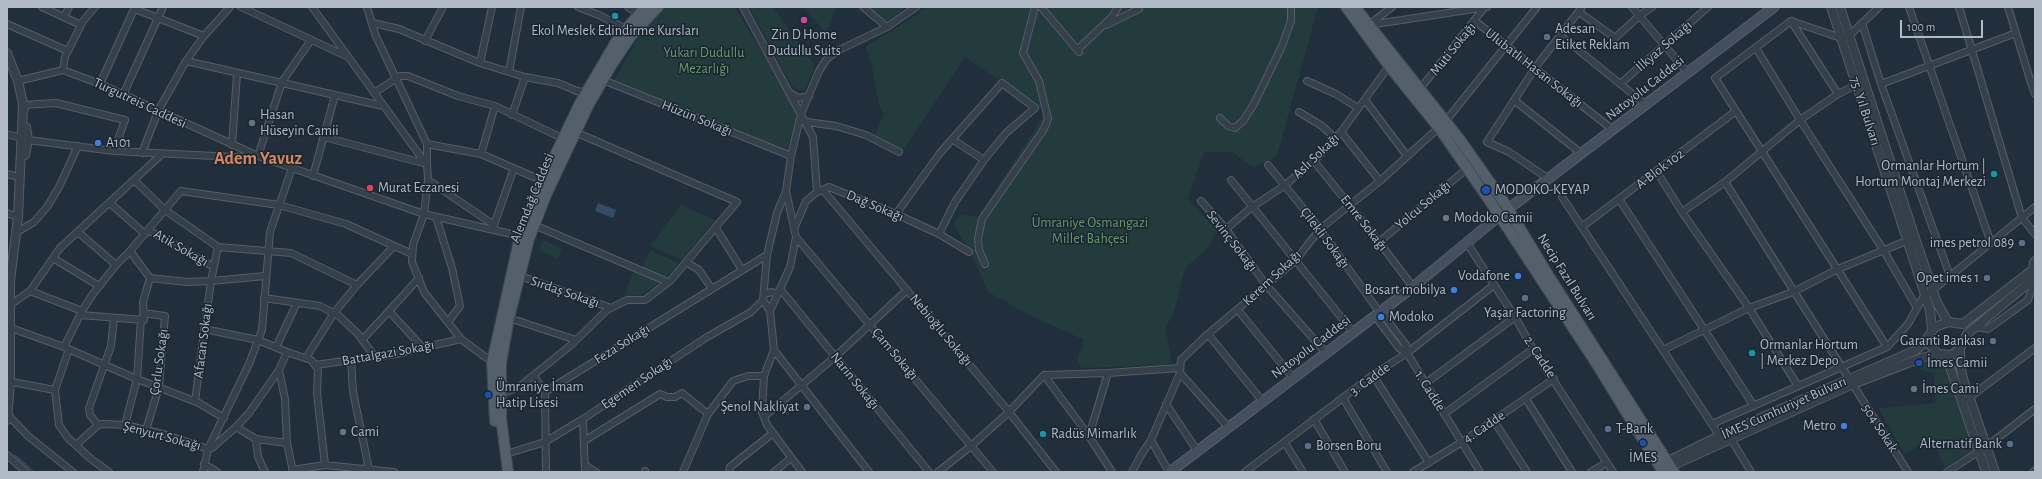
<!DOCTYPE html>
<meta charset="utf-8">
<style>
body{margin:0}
#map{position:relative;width:2042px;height:479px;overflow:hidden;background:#212e3b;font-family:"Alegreya Sans",sans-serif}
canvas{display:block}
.frame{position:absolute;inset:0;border:8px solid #b0bbc7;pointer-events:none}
.scale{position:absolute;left:1900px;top:20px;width:83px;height:18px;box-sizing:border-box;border:2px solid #b0bbc7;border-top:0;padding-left:5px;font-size:12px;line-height:14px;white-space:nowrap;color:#b0bbc7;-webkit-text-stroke:3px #1a2530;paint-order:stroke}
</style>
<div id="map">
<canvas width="2042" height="479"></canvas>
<div class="frame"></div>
<div class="scale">100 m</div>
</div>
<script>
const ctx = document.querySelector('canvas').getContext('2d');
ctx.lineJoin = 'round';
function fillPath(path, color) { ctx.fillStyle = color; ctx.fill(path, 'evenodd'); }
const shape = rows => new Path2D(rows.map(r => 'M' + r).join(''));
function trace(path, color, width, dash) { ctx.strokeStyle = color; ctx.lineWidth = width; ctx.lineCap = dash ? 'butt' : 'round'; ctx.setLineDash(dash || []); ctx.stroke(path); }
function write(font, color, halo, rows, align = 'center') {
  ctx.font = font + ' "Alegreya Sans",sans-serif'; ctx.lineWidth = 3; ctx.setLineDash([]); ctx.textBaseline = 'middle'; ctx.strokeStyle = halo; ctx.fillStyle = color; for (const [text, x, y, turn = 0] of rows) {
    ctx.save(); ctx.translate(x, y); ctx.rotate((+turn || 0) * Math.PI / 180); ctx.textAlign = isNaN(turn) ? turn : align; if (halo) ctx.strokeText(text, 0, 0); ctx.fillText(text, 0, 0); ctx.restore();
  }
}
fillPath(shape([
 [665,7,735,7,797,111,793,132,787,149,783,151,613,82,637,39],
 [749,7,773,7,815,66,805,90,799,90,792,86],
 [803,7,836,7,826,33],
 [868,7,906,7,885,23],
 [926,7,1318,7,1277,156,1254,168,1232,152,1204,152,1188,199,1218,231,1206,250,1185,268,1173,316,1165,328,1172,361,1166,365,1082,368,1078,364,1078,357,1084,340,1031,316,988,292,973,257,953,224,961,214,978,217,1046,112,965,57,903,150,874,136,884,114,879,106,871,61,865,47,910,19],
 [681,205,715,220,682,260,650,246],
 [543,240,562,249,558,259,539,250],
 [650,250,678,263,675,269,667,275,662,277,642,268],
 [633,272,658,281,657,285,641,295,624,296],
 [1931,359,1943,364,1975,450,1945,467,1930,437,1905,455,1878,408,1935,403,1934,374,1914,367]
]), '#233b3c');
fillPath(shape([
 [598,203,616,210,613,218,595,211]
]), '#344b63');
trace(shape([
 [15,455,34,472]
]), '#344b63', 1.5);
const minor = shape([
 [42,7,81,25],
 [230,7,204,36,186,61,383,106],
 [241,7,346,56],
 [312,7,421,157,423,163,427,163,428,180,424,214,413,245,412,262,424,292,461,339,492,362],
 [367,7,375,34,427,144,427,163],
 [578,7,599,15,626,29],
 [628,7,638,14],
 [743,7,813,137,817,192],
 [863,7,887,27],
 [1041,7,1079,52],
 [1632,7,1687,72],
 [1879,7,1850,35,1841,38,1791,21,1715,78,1887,347],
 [1909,7,1991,243],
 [1959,7,2022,218,2035,234],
 [2008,7,2031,83],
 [135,9,204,36],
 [1579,12,1615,38,1639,16,1652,7],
 [64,17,69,7],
 [1475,21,1613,130],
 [1791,21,1838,94],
 [373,23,399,29,480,63,525,77,558,83,577,91,586,92],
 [1862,23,1881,84],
 [7,24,68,51],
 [1370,24,1392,7],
 [1106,25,1139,9],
 [1369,25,1487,7],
 [1561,36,1645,104],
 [425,41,443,7],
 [1756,48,1800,120,1884,251,1917,308],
 [1077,50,1112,17,1118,7],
 [480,63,492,7],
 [63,70,65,57,83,21,95,7],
 [509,72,521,7],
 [603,80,791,156],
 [2035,80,2031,83,2035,94],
 [18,81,63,70,100,84,258,156,282,82,311,40],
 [1307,81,1336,94,1358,108],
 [100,84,135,7],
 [1620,84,1708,7],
 [1420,89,1484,8],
 [374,93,400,76,408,76,458,96,495,106,562,138],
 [790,93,798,98,809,96],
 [123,95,163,7],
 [1365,100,1407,156],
 [1514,100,1582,154],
 [23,105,56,103,125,120,114,151],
 [1299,112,1322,126,1335,138],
 [512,115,525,77],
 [1220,118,1228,126,1235,128,1243,121,1254,104,1282,46,1291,21,1291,7],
 [807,122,836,126,866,135,899,152],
 [1341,132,1380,181],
 [7,134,28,140,114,151,235,157,258,156,424,214,520,236],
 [324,137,423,163],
 [952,139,984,160],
 [427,144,481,154,543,181],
 [232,145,237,74],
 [142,153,158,111,186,61],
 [481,154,495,106],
 [1314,161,1379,242,1413,287],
 [1268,165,1320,229,1380,313,1384,316,1406,345,1407,353,1480,472],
 [1657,172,1682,212,1749,308,1798,386],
 [7,174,19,177],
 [313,176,335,95],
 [1549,179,1509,152,1487,142,1535,68,1582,7],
 [134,180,165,210,218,247,291,253,357,285,334,313,306,358],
 [428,180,494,225,493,230],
 [1231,180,1353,332],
 [1725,182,1908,472],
 [823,190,1009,412,1056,472],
 [1562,197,1721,438],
 [1619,199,1754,406],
 [1201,201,1226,229,1266,285,1326,353],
 [110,203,145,234],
 [1682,212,1725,182,1800,120,1838,94,1864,81],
 [7,213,18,217],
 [896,214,940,153,1002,83,1035,108,1006,133,984,160,955,202,939,234],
 [436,217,452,268,460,306,448,322],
 [494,225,514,168],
 [534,225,668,282],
 [1583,226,1736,111],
 [795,227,806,201,817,192,829,187,896,214,939,234,969,252],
 [716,228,742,270],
 [1226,229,1252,207,1284,186,1314,161,1341,132,1389,66],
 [148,230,214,267],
 [17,232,34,222,47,207,59,187,78,146],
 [78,232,116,265],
 [796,237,993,472],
 [1379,242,1463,172,1468,170],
 [1467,243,1515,317,1533,349,1613,472],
 [53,258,99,286],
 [686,262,699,270,712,289],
 [985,264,979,250,978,239,982,219,1044,129,1048,119,1039,81,1023,53,1035,7],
 [2032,273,2033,262,2035,260],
 [520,276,611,308],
 [1950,276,1881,84,2016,33],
 [150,278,187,282,211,281,218,247],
 [419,278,389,311,423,348],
 [357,285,394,246],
 [781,290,929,472],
 [30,291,82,311],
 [764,294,772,292,778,294],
 [264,298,320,306,339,316,358,334,375,357],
 [10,305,30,291,60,248,162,154],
 [1238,310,1293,378],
 [770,311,763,300,767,255,777,213,786,191],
 [143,313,165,316,159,387,146,430],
 [1380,313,1378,320,1399,348,1407,353],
 [80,315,144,320,143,302,150,278,130,251],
 [509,318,576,340],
 [8,327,64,347,132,377,199,403,224,418],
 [1976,327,1988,329,2028,300,2035,279],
 [204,329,258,340,287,352,279,370,285,399,287,443,256,439,258,457,265,472],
 [1208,334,1263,402],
 [362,340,389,311],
 [64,347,82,311,93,294,116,265,130,251,181,191,279,205,346,224,412,254],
 [276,347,297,303],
 [69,349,55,390,59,425,68,438,91,459,109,472],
 [774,350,869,472],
 [1663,350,1749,308,1793,292,1838,269,1911,239],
 [287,352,311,360,318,369,317,393,325,465],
 [351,360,353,392,369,469],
 [315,365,396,354,461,339],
 [1108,373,1180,368],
 [1180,373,1229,428],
 [1044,375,1089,436],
 [1373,375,1429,463],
 [534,376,545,392],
 [7,381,55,390],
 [1426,383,1515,317],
 [501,394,519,387,571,345,607,310,627,300,645,300,671,280,737,202,575,132],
 [1343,398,1387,472],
 [1526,399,1572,472],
 [1966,400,2035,348],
 [195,401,211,281,265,276],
 [1166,404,1198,452],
 [1444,414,1533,349],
 [8,415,28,436,73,472],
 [765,416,836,356,907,290],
 [583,419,585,472],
 [1314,419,1345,472],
 [1494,421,1527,472],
 [1712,424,1887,347,1908,324,1925,294,1933,290,2035,207],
 [98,425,90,415,89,408,111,346,114,318],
 [125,425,137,379,141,319],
 [236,427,249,413,279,370],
 [1731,439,1751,472],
 [584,441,660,394,667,397,675,397,682,393,708,414],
 [287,443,293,472],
 [1285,443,1303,472],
 [76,445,98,425,103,424,125,425,163,434,208,449,212,448,236,427,256,439],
 [506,454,545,442,583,419,707,337,751,312,763,300],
 [7,455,26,472],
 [204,464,217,472],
 [585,465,596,472],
 [292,470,325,465,394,472],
 [645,471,645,472],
 [203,472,208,449,249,364,262,330,270,232,292,168],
 [546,472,545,392,767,255],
 [683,472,708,414,733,381,748,376,764,376],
 [729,472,730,467,773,433],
 [774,472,791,458],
 [802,472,767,425,762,412,764,376,774,350,770,311,790,267,796,237,786,191,791,156,801,114,819,71,826,60,837,51,887,27,916,7],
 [938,472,971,446,1009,412,1044,375,1108,373,1089,436,1112,472],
 [1132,472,1141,455,1151,440],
 [1169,472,1151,440,1180,373,1181,360,1208,334,1295,261,1320,229,1380,181,1445,122,1537,7],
 [1245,472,1373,375,1407,353,1494,285],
 [1413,472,1462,442,1554,379],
 [1591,472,1606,463],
 [1947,472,1986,447,2035,409],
 [2033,472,2035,470]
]);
const tertiary = shape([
 [1831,7,1930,310,1932,329],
 [1840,7,1915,238,1937,303,1948,322],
 [7,53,18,81,24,109],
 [25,155,28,140,26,127],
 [1930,336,1930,345,1938,354],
 [1960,348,1960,364,1963,379,1995,472],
 [1942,356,1950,367,1986,472],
 [7,420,10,382,10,281,18,217,23,105],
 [1668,461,1719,436,1916,350,1924,343,1935,327,1948,322,1963,324,2035,268],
 [1667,468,1853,384,1921,358,1938,354,1952,355,1960,348,1967,334,2035,278]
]);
const secondary = shape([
 [1170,472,1413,287,1499,216,1774,7]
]);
const primary = shape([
 [1346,7,1389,66,1439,128,1489,200,1596,363,1663,472],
 [1355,7,1458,137,1506,205,1550,278,1674,472],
 [495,421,492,362,520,236,536,195,580,103,617,40,645,7],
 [508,472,501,418,501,363,509,318,529,239,546,195,588,106,611,66,631,36,658,7]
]);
trace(minor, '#535e69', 8);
trace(tertiary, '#535e69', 10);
trace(secondary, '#535e69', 11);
trace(primary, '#3e4954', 12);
trace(minor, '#35404b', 6);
trace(tertiary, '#35404b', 8);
trace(secondary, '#434f5e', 9);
trace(primary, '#535f6b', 10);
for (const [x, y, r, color] of [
 [615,16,4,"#0f9aa8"],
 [804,20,4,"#d1479c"],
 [1547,37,4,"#5c6f8a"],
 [252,123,4,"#6b7280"],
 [98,143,4,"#3f7fe0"],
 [1994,174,4,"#0f9aa8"],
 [370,188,4,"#e0444e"],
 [1486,190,5,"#1a4fb4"],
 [1446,218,4,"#6b7280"],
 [2022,243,4,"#5c6f8a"],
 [1518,276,4,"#3f7fe0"],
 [1987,278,4,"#5c6f8a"],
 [1454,290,4,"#3f7fe0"],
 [1525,298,4,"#5c6f8a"],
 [1381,317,4,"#3f7fe0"],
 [1993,341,4,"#5c6f8a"],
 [1752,353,4,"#0f9aa8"],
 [1919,363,4,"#1a4fb4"],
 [1914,389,4,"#6b7280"],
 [488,395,4,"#1a4fb4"],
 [807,407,4,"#5c6f8a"],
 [1844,426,4,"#3f7fe0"],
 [1608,429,4,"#5c6f8a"],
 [343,432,4,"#6b7280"],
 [1043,434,4,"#0f9aa8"],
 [1643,443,4,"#1a4fb4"],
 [2010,444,4,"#5c6f8a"],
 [1308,446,4,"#5c6f8a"]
]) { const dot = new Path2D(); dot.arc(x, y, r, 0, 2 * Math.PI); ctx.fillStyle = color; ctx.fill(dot); trace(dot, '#1a2530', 1.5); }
write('14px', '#b0bbc7', '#1a2530', [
 ["Adesan",1555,29],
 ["Etiket Reklam",1555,45],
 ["Ekol Meslek Edindirme Kursları",615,31,"center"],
 ["Zin D Home",804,35,"center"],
 ["Dudullu Suits",804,51,"center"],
 ["Hasan",260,115],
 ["Hüseyin Camii",260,131],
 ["A101",106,143],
 ["Ormanlar Hortum |",1986,166,"right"],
 ["Hortum Montaj Merkezi",1986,182,"right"],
 ["Murat Eczanesi",378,188],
 ["MODOKO-KEYAP",1495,190],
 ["Modoko Camii",1454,218],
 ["imes petrol 089",2014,243,"right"],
 ["Vodafone",1510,276,"right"],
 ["Opet imes 1",1979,278,"right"],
 ["Bosart mobilya",1446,290,"right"],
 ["Yaşar Factoring",1525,313,"center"],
 ["Modoko",1389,317],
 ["Garanti Bankası",1985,341,"right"],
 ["Ormanlar Hortum",1760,345],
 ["| Merkez Depo",1760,361],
 ["İmes Camii",1927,363],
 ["Ümraniye İmam",496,387],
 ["Hatip Lisesi",496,403],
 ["İmes Cami",1922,389],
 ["Şenol Nakliyat",799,407,"right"],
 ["Metro",1836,426,"right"],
 ["T-Bank",1616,429],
 ["Cami",351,432],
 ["Radüs Mimarlık",1051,434],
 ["Alternatif Bank",2002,444,"right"],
 ["Borsen Boru",1316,446],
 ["İMES",1643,458,"center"]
], 'left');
write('14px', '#b0bbc7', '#1a2530', [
 ["İlkyaz Sokağı",1664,46,-41],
 ["Muti Sokağı",1453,49,-51],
 ["Ulubatlı Hasan Sokağı",1534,68,38],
 ["Natoyolu Caddesi",1645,88,-38],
 ["Turgutreis Caddesi",140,103,25],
 ["75. Yıl Bulvarı",1865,111,72],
 ["Hüzün Sokağı",697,118,22],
 ["Aslı Sokağı",1316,156,-44],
 ["A-Blok 102",1660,169,-37],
 ["Alemdağ Caddesi",532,198,-68],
 ["Yolcu Sokağı",1423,205,-40],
 ["Dağ Sokağı",875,206,23],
 ["Emre Sokağı",1364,223,52],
 ["Çilekli Sokağı",1325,238,53],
 ["Sevinç Sokağı",1232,241,52],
 ["Atik Sokağı",181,248,30],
 ["Necip Fazıl Bulvarı",1567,277,58],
 ["Kerem Sokağı",1272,278,-43],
 ["Sırdaş Sokağı",565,292,19],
 ["Nebioğlu Sokağı",941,330,50],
 ["Afacan Sokağı",203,341,-83],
 ["Feza Sokağı",622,344,-32],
 ["Natoyolu Caddesi",1311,347,-37],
 ["Battalgazi Sokağı",388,353,-10],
 ["Çam Sokağı",895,354,50],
 ["2. Cadde",1540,357,57],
 ["Çorlu Sokağı",159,362,-82],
 ["3. Cadde",1370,379,-36],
 ["Narin Sokağı",855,381,51],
 ["Egemen Sokağı",637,383,-34],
 ["1. Cadde",1430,391,58],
 ["İMES Cumhuriyet Bulvarı",1784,408,-24],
 ["4. Cadde",1484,427,-34],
 ["504 Sokak",1880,428,57],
 ["Şenyurt Sokağı",162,436,15]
]);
write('14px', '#66996e', '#1a2530', [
 ["Yukarı Dudullu",704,53],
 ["Mezarlığı",704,69],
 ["Ümraniye Osmangazi",1090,223],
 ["Millet Bahçesi",1090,239]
]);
write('bold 18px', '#d7875b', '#1a2530', [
 ["Adem Yavuz",258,159]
]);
</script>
